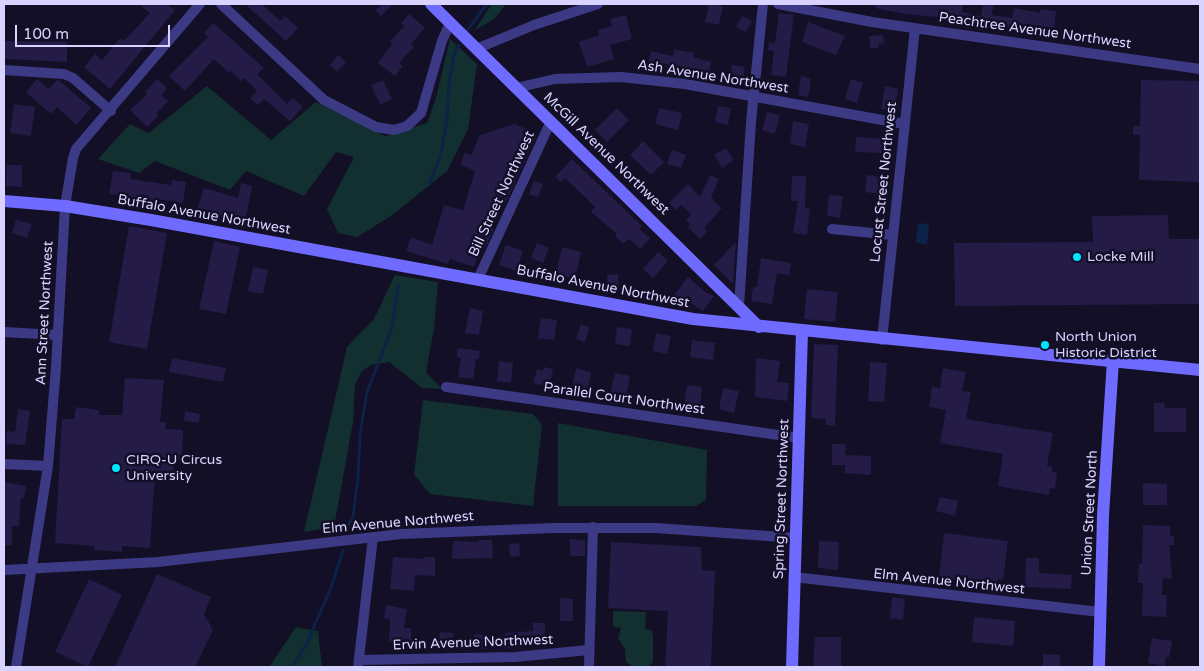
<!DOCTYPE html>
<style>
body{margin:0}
#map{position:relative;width:1204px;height:671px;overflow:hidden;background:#130f26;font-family:"Varela Round",sans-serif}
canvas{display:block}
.frame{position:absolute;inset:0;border:5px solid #d9d4ff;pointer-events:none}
.scale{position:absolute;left:15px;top:25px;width:155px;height:22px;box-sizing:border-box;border:2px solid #d9d4ff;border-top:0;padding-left:6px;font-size:15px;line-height:18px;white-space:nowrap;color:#d9d4ff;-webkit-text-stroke:4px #130f26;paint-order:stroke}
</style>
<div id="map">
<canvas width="1204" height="671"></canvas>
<div class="frame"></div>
<div class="scale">100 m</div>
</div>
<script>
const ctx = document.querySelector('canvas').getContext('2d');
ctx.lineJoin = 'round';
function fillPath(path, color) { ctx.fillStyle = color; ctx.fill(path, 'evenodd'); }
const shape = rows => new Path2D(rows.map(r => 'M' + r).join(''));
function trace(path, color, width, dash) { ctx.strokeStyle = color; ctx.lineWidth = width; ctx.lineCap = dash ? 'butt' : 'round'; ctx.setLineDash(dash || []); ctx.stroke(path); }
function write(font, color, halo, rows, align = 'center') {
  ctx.font = font + ' "Varela Round",sans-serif'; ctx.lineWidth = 5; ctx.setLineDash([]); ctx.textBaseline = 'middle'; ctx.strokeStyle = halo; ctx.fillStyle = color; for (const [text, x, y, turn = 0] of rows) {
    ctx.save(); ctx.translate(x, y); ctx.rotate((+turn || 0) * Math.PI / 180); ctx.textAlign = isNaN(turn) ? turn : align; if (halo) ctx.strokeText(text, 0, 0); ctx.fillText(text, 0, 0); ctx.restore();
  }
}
fillPath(shape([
 [492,4,506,4,494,19,474,31],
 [450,39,477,64,468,129,447,171,391,216,357,237,338,233,327,209,354,157,336,152,304,196,246,171,230,190,155,161,139,173,98,159,130,124,149,133,207,86,271,140,316,102,385,136,427,123,436,98],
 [395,275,438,282,434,329,426,372,442,389,422,388,389,362,371,365,362,371,355,384,353,422,334,527,304,532,347,347,374,319],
 [423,400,533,414,542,425,533,506,430,494,414,474],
 [558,423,707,450,706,500,696,506,558,506],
 [613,611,646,612,645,628,652,631,653,636,653,662,648,667,633,667,626,662,625,649,618,638,621,628,613,627],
 [296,627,318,631,322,667,269,667]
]), '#12302f');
fillPath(shape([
 [918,223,929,224,927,244,916,243]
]), '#0c2248');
trace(shape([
 [468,29,487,4],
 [430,183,441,154,447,120,449,83,454,54,459,45],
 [349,524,353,517,358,478,360,434,367,392,392,328,398,286],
 [292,667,305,647,331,588,343,550]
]), '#0c2248', 3);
fillPath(shape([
 [138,4,167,4,175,10,110,89,84,67,95,54,102,60,120,38,124,41,150,13],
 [245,4,262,4,280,21,285,16,298,28,286,41],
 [382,4,393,4,381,16,375,10],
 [709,4,723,6,719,25,705,22],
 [876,4,963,4,962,12,981,16,983,4,986,4,993,5,992,15,1012,18,1014,8,1040,13,1040,9,1056,11,1054,28,1028,24,1026,31,997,26,997,29,937,17,905,14,875,8],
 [779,13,794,15,786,77,771,75,774,51,768,50,769,42,775,43],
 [409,14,425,28,411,44,414,47,399,63,403,66,395,76,378,63,392,44,390,42,404,26,401,23],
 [626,15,632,39,610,45,614,59,587,67,579,42,599,35,598,30,612,26,610,19],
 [742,16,752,21,746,32,736,27],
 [808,22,845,36,836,55,802,42],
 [213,23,264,68,257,74,287,104,293,98,303,107,290,121,264,99,258,105,250,98,257,91,244,78,241,81,231,71,229,73,214,59,185,91,169,76,208,37,204,33],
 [883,35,884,43,878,44,879,48,870,48,869,36],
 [4,41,67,42,67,62,4,59],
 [674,49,694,53,693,57,711,62,708,81,697,78,699,70,661,63,658,73,646,70,651,51,673,56],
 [338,55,346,62,337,72,330,65],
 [732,65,745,67,742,86,730,84],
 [801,76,811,79,808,97,798,95],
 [37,79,49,89,57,80,60,81,91,108,76,125,57,107,51,114,26,92],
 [157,79,167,88,161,95,168,101,156,114,158,116,147,127,130,110,147,94,145,92],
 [851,79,863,83,857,103,845,99],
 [383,80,392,99,380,105,371,85],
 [1141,80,1200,81,1200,182,1139,180,1140,135,1133,135,1133,126,1140,126],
 [885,86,898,89,894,111,881,109],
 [14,104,35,107,31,136,10,133],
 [718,106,731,108,728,125,715,122],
 [617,108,629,120,607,142,595,130],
 [659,108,682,113,678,130,655,124],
 [767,112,780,115,775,134,762,130],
 [793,121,809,124,805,147,790,144],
 [515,124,537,134,506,202,497,198,488,226,494,229,485,248,481,246,474,267,450,259,448,264,406,251,411,237,432,245,444,205,463,210,475,171,461,165,464,153,471,155,480,135],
 [856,137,884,139,883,153,855,152],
 [643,141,664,162,651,175,630,155],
 [726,148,734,160,722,168,714,155],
 [672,150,686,155,681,168,667,164],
 [572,159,642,226,639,229,650,238,640,249,629,239,623,244,615,236,617,234,591,212,595,207,590,202,565,178,561,182,555,177],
 [7,165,22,165,22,187,6,186],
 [113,171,131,173,130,179,171,185,172,180,186,182,183,203,158,199,156,208,138,206,139,199,109,194],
 [710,175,719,179,711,198,722,208,704,228,707,231,700,239,688,227,690,224,686,220,691,214,681,205,676,210,669,203,688,184,700,197],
 [867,175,889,178,887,195,865,192],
 [792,176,806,176,805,208,810,209,807,235,793,233,798,201,791,201],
 [534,181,543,184,538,197,529,194],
 [241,183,252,186,244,227,196,213,204,188,238,198],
 [829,195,843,196,840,218,827,216],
 [1168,215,1169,239,1200,239,1200,304,955,306,954,243,1093,242,1092,216],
 [16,220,32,224,27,238,12,233],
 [129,226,167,233,147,349,109,342],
 [214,241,240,247,226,314,199,309],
 [736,242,733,284,714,265],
 [537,243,549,248,543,263,531,258],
 [506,245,523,251,516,271,499,265],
 [562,247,581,252,575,279,556,274],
 [658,252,668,261,653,278,643,269],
 [761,258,791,263,789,275,777,273,772,304,751,301,753,287,757,287],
 [253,267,268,270,263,294,248,291],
 [618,274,619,287,608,288,607,275],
 [688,277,705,292,714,296,703,311,688,301,684,305,674,295],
 [807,289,838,292,835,322,804,319],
 [470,308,483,311,479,335,465,333],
 [541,318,557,320,554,340,538,338],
 [581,324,590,327,585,342,576,339],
 [617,327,632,329,630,346,615,344],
 [656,333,671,336,667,354,653,351],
 [692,340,715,343,713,360,690,357],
 [814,344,838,345,835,426,826,425,826,419,811,418],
 [458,348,480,351,479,359,476,359,473,379,458,377,461,358,457,357],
 [172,358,226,368,223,382,169,372],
 [756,358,780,361,777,382,789,383,787,401,755,397],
 [499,361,513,363,511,383,497,381],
 [870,362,887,363,884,402,868,401],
 [544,367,553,369,549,387,533,383,537,369,543,371],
 [576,368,591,372,587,393,572,389],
 [943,368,966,372,962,391,971,392,966,419,1053,433,1047,466,1053,467,1052,472,1057,473,1055,489,1050,488,1049,495,998,486,1003,454,940,443,946,410,929,407,932,387,940,388],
 [615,373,630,376,626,398,610,395],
 [125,378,164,380,160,422,166,422,165,429,183,430,182,460,175,461,172,476,155,475,150,548,122,546,122,552,94,550,94,546,55,543,62,419,74,419,76,407,99,410,99,415,122,415],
 [687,385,702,387,700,407,684,405],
 [723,388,739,391,734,413,719,409],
 [1154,403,1164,403,1165,408,1186,408,1186,432,1154,432],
 [18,409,30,411,25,445,6,444,7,431,15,432],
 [185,411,200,414,199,423,184,421],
 [832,444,846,444,845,455,871,456,871,475,845,473,845,465,832,465],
 [4,482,26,486,24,498,21,498,19,526,12,526,12,545,4,545],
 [1143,483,1167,484,1167,505,1143,505],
 [940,497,958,501,955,516,936,511],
 [1143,525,1170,526,1170,536,1174,536,1174,545,1169,545,1172,579,1163,578,1162,595,1167,595,1166,617,1142,616,1143,583,1138,583,1139,564,1142,564],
 [944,533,1008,541,1003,580,998,579,997,585,939,578],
 [570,539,585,540,585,556,570,556],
 [479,540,492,540,493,558,452,559,453,541,479,542],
 [819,541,839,542,838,570,818,568],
 [611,542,701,547,702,570,715,571,711,667,665,667,668,611,608,608],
 [519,543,520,556,510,557,509,544],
 [393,557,423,559,424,557,435,557,435,576,415,575,414,591,390,589],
 [1026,558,1039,558,1039,573,1072,575,1071,589,1025,587],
 [157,574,211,597,204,614,213,630,195,667,115,667],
 [89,579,122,595,88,667,55,652],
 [892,597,905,599,903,620,890,618],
 [560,598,573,599,573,621,560,621],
 [386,605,407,609,404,628,411,628,411,643,389,642,390,619,384,618],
 [974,617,1015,621,1013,646,972,642],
 [533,623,545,623,545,643,520,643,520,647,506,649,505,633,533,631],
 [440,632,454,633,451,650,438,648],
 [474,634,489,635,487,649,473,648],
 [815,637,841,637,841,667,813,667],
 [1152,638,1172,641,1169,658,1166,657,1165,666,1148,663],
 [1043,654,1060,655,1060,667,1043,667]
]), '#241b47');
trace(shape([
 [221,4,324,100,376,127,394,130,407,126,421,113,442,41,450,23],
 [778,4,872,22,1200,69],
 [476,49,534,25,598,4],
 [4,70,64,74,73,78,111,111],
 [516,88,555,79,621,77,685,84,904,124],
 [832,229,893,235],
 [478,279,551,121],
 [739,306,751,122,763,4],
 [4,332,58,335],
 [882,340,915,28],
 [446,387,799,438],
 [4,464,48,466],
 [4,570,158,562,401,534,553,528,656,528,796,538],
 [794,577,1100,612],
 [359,660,515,657,589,650],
 [16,667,48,466,56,367,65,206,73,158,76,149,200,4],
 [358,667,373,537],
 [589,667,593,527]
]), '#3d3a85', 10);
trace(shape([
 [431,4,759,327],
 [4,201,65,206,151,220,693,319,1200,370],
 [792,667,802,331],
 [1099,667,1103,515,1113,360]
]), '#6f6bff', 12);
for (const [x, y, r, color] of [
 [1077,257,5,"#00e5ff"],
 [1045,345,5,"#00e5ff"],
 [116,468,5,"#00e5ff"]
]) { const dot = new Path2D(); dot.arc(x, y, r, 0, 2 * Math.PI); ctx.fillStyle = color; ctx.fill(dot); trace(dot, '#130f26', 2); }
write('14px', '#d9d4ff', '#130f26', [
 ["Peachtree Avenue Northwest",1035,31,8],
 ["Ash Avenue Northwest",713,77,9],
 ["McGill Avenue Northwest",606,154,44],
 ["Locust Street Northwest",884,182,-84],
 ["Bill Street Northwest",502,194,-65],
 ["Buffalo Avenue Northwest",204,215,10],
 ["Buffalo Avenue Northwest",603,287,11],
 ["Ann Street Northwest",45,313,-87],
 ["Parallel Court Northwest",624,399,8],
 ["Spring Street Northwest",782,499,-88],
 ["Union Street North",1090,513,-87],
 ["Elm Avenue Northwest",398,523,-5],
 ["Elm Avenue Northwest",949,582,6],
 ["Ervin Avenue Northwest",473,643,-2]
]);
write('14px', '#d9d4ff', '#130f26', [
 ["Locke Mill",1087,257],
 ["North Union",1055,337],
 ["Historic District",1055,353],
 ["CIRQ-U Circus",126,460],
 ["University",126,476]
], 'left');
</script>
